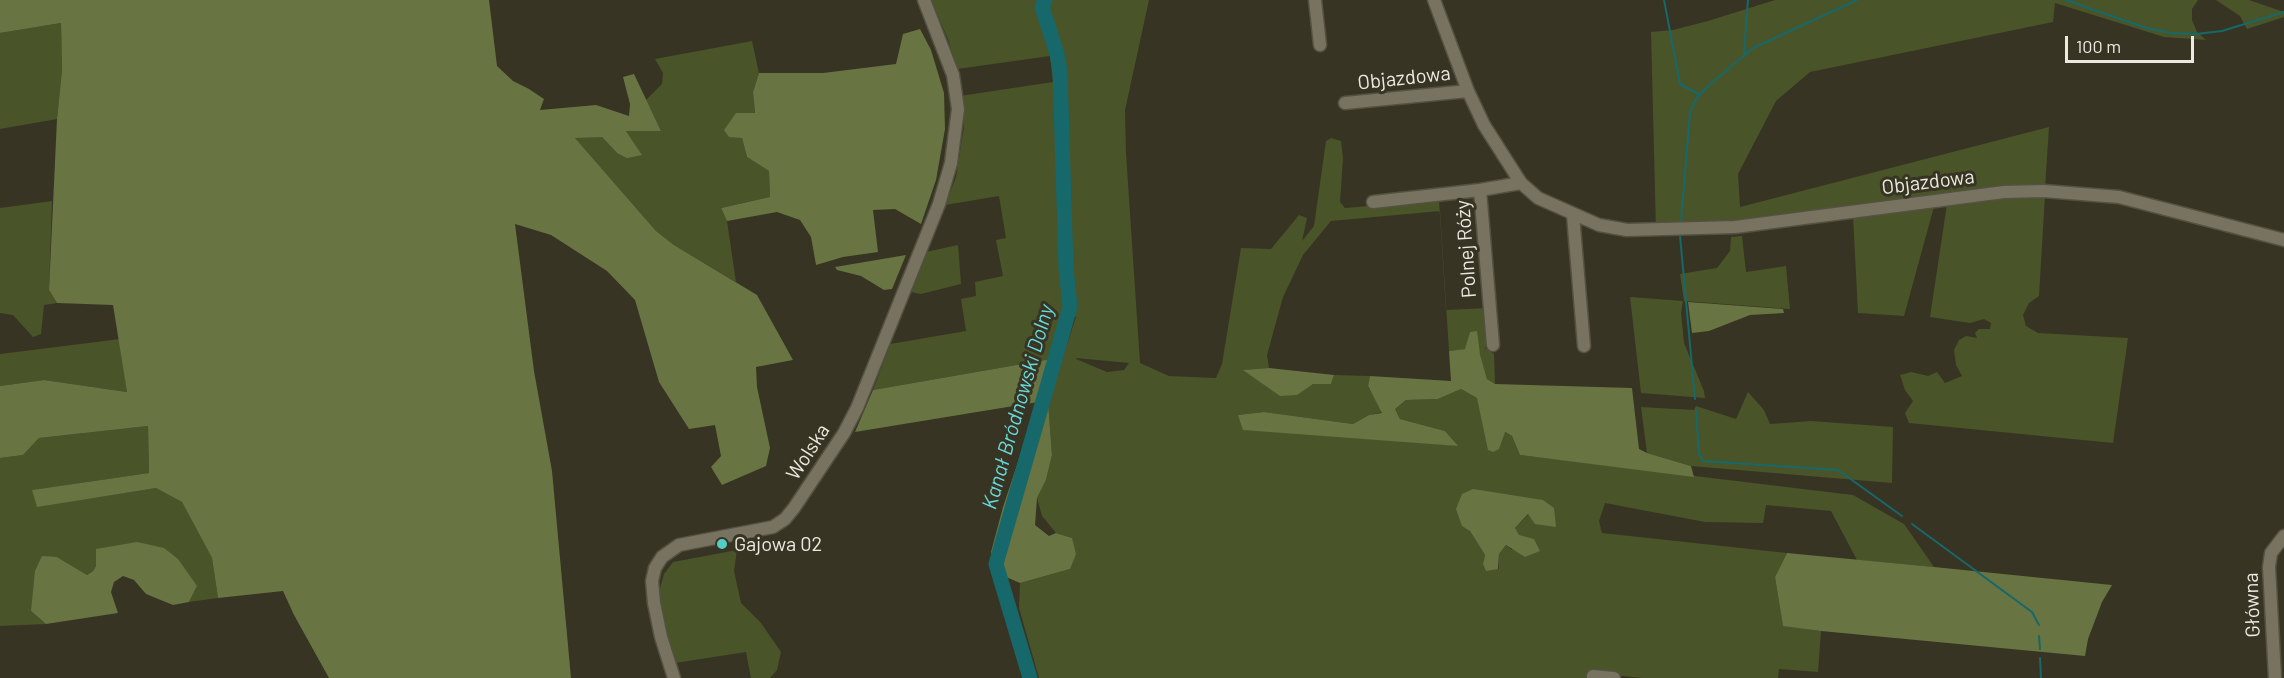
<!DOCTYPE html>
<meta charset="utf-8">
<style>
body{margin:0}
#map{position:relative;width:2284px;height:678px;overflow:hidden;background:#373423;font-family:Barlow,sans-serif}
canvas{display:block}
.scale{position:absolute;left:2065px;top:36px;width:129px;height:27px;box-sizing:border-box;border:3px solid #eceae0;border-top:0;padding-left:8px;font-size:18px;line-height:21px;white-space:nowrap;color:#eceae0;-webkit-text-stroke:4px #373423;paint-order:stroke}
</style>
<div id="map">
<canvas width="2284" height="678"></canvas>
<div class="scale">100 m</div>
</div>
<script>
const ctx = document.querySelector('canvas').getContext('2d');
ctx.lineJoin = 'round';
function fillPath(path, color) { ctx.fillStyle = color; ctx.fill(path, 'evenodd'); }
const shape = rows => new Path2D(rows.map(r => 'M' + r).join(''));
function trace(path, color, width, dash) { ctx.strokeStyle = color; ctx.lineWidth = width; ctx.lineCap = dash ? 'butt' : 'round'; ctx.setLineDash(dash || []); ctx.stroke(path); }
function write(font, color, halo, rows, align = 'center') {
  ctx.font = font + ' Barlow,sans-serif'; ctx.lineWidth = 6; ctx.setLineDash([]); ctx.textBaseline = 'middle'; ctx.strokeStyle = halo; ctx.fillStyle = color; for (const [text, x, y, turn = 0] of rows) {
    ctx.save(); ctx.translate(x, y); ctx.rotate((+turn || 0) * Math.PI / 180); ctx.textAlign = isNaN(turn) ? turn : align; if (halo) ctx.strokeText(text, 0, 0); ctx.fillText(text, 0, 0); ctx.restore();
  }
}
fillPath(shape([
 [931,0,1149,0,1125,110,1126,153,1140,363,1169,376,1216,378,1222,364,1241,248,1271,249,1299,215,1307,218,1302,241,1314,226,1326,141,1331,138,1341,141,1343,158,1340,202,1345,208,1439,200,1446,310,1487,308,1489,342,1485,348,1494,354,1495,384,1487,379,1480,354,1470,332,1466,349,1449,351,1440,211,1331,221,1303,255,1283,297,1267,355,1269,368,1244,370,1297,394,1313,384,1331,384,1334,375,1370,376,1368,387,1383,412,1369,415,1353,424,1264,412,1238,415,1457,446,1445,431,1400,419,1395,409,1406,400,1438,399,1461,389,1477,398,1504,432,1512,436,1520,455,1853,495,1904,524,1934,567,1857,560,1831,511,1766,505,1763,523,1705,522,1605,503,1599,521,1602,533,1787,553,1775,577,1783,625,1821,631,1818,672,1779,669,1778,678,1643,678,1592,673,1591,678,1039,678,1019,608,1020,583,1070,569,1072,538,1056,533,1042,516,1037,498,1046,480,1052,455,1048,401,1076,317,1064,315,1051,359,873,390,890,344,966,331,961,299,976,296,975,282,1003,276,996,240,1006,238,999,196,945,205,956,177,964,127,960,96,1053,82,1050,56,957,69,948,39],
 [1076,359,1076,358,1129,363,1124,370,1107,372],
 [1543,500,1515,528,1518,535,1512,550,1506,545,1499,554,1499,569,1483,564,1485,555,1470,531],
 [1775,0,2198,0,2192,9,2192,20,2197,32,2206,40,2164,37,2055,3,2053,22,1810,72,1776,101,1738,174,1740,207,2049,127,2045,188,1656,231,1651,32,1673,30,1708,21],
 [2216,0,2249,0,2284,12,2284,17,2247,29,2240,16],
 [61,23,62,70,57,119,0,129,0,33],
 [752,41,759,73,753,92,755,114,742,138,747,157,769,171,770,197,721,208,727,221,736,282,674,245,656,231,574,137,602,137,617,153,641,154,626,131,661,131,646,100,662,84,663,73,655,59],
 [2045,195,2039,296,2029,303,2023,315,2026,326,2038,333,2128,338,2113,443,1909,423,1905,413,1913,401,1905,390,1900,375,1911,372,1928,376,1937,372,1945,383,1962,376,1956,365,1954,350,1959,340,1966,336,1977,338,1975,333,1979,329,1990,329,1991,323,1984,319,1970,323,1930,317,1947,204],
 [52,201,49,290,57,303,44,305,41,334,33,337,13,315,0,313,0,208],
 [1935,203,1904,316,1858,313,1853,216],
 [1742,236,1746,272,1786,266,1790,309,1684,301,1680,274,1717,268,1730,251,1731,237],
 [958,245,961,284,921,294,911,292,926,252],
 [1630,297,1683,301,1681,313,1684,343,1704,391,1705,398,1641,393],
 [120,339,127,392,44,380,0,386,0,354],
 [1748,392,1764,410,1770,424,1811,421,1893,427,1892,483,1691,466,1647,453,1641,407,1694,410,1696,406,1736,419],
 [148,426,149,473,33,490,37,506,156,488,182,502,212,558,218,598,189,602,197,586,96,566,93,571,87,575,57,557,31,611,46,624,0,626,0,458,23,455,39,438],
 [737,550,734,571,741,603,761,623,781,652,777,670,770,678,751,678,746,652,675,663,666,636,659,592,664,574,673,562]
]), '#4a5429');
fillPath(shape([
 [0,0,489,0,497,66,513,81,529,89,544,99,540,110,596,105,629,116,630,104,623,77,634,74,661,131,626,131,642,155,627,158,617,153,602,137,575,138,656,231,674,245,757,295,793,360,756,367,757,387,770,448,766,466,722,485,711,467,721,456,715,425,689,429,659,382,635,300,607,271,551,235,515,224,534,371,552,471,571,678,329,678,294,615,283,591,218,598,212,558,182,502,156,488,37,507,32,490,149,473,148,426,39,438,23,455,0,458,0,386,44,380,127,392,113,305,57,303,49,290,57,119,62,70,61,23,0,33],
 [920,29,931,50,944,93,945,129,936,180,921,224,895,209,873,210,878,252,843,257,816,265,811,237,800,220,777,212,727,221,721,208,770,197,769,171,747,157,742,138,729,137,724,130,736,113,755,113,753,92,759,73,823,73,896,64,903,34],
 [906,255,892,289,884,290,861,276,837,270,835,267],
 [1688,302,1783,309,1784,313,1750,315,1709,331,1692,333],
 [1477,331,1480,354,1487,379,1495,384,1632,388,1639,449,1647,453,1691,466,1694,477,1520,455,1512,436,1505,432,1499,449,1493,452,1488,450,1477,398,1461,389,1438,399,1406,400,1395,409,1400,419,1445,431,1458,446,1243,430,1238,415,1264,412,1353,424,1369,415,1382,413,1368,386,1370,376,1451,381,1449,351,1465,349,1470,332],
 [1051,359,1038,402,1048,401,1052,455,1046,480,1037,498,1035,525,1049,536,1056,533,1072,538,1076,554,1070,569,1020,583,1006,577,994,575,991,552,1003,507,1038,402,855,432,873,390],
 [1269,368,1334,375,1331,384,1313,384,1297,395,1280,396,1243,370],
 [1473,489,1543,500,1554,508,1556,527,1535,524,1528,514,1515,528,1519,535,1534,539,1540,551,1525,557,1506,545,1499,554,1498,569,1486,571,1483,564,1485,555,1470,531,1462,526,1456,509,1462,494],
 [137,542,164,548,178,559,197,586,189,602,173,605,146,594,134,580,123,576,114,582,111,592,118,613,46,624,31,611,35,571,42,556,57,557,87,575,93,571,96,566,96,549],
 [1787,553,1934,567,2112,585,2102,602,2088,639,2085,656,1821,631,1783,626,1775,577]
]), '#687442');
trace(shape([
 [1664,0,1680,84,1700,95],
 [2066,0,2146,28,2171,33,2196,34,2222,31,2284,12],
 [1744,54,1748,0],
 [1681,222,1690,112,1696,99,1707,87,1753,48,1857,0],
 [1680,236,1695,399],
 [1696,410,1699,454,1703,461,1838,470,1902,516],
 [1912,524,2032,612,2039,625],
 [2039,636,2040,649],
 [2040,658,2041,678]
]), '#17686a', 2);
trace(shape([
 [1030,678,996,564,1070,307,1066,268,1060,71,1057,54,1042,7,1045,0]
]), '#17686a', 15);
const minor = shape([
 [1315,0,1320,45],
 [1434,0,1468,91,1484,125,1521,183,1538,198,1599,225,1627,230,1735,227,2004,192,2044,191,2119,197,2284,240],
 [1345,103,1468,91],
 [1373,202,1480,190],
 [1573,215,1584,346],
 [1493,345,1480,190,1521,183],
 [674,678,661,637,654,603,652,581,655,568,662,557,679,545,773,527,785,519,794,508,844,433,857,408,939,204,951,163,958,109,953,75,924,0],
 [1593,678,1593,676,1614,678],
 [2275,678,2269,567,2271,553,2284,536]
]);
trace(minor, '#545142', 15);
trace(minor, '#777360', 12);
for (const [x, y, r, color] of [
 [722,544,6,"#54cdc7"]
]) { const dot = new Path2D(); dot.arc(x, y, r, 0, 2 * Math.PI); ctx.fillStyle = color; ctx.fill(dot); trace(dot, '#373423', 2); }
write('20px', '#eceae0', '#373423', [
 ["Objazdowa",1404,78,-6],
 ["Objazdowa",1928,182,-7],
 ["Polnej Róży",1466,249,-94],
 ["Wolska",808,452,-57],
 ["Główna",2252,605,-92]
]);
write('20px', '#eceae0', '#373423', [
 ["Gajowa 02",734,544]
], 'left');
write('italic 21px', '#67d9dc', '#373423', [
 ["Kanał Bródnowski Dolny",1018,407,-74]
]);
</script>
